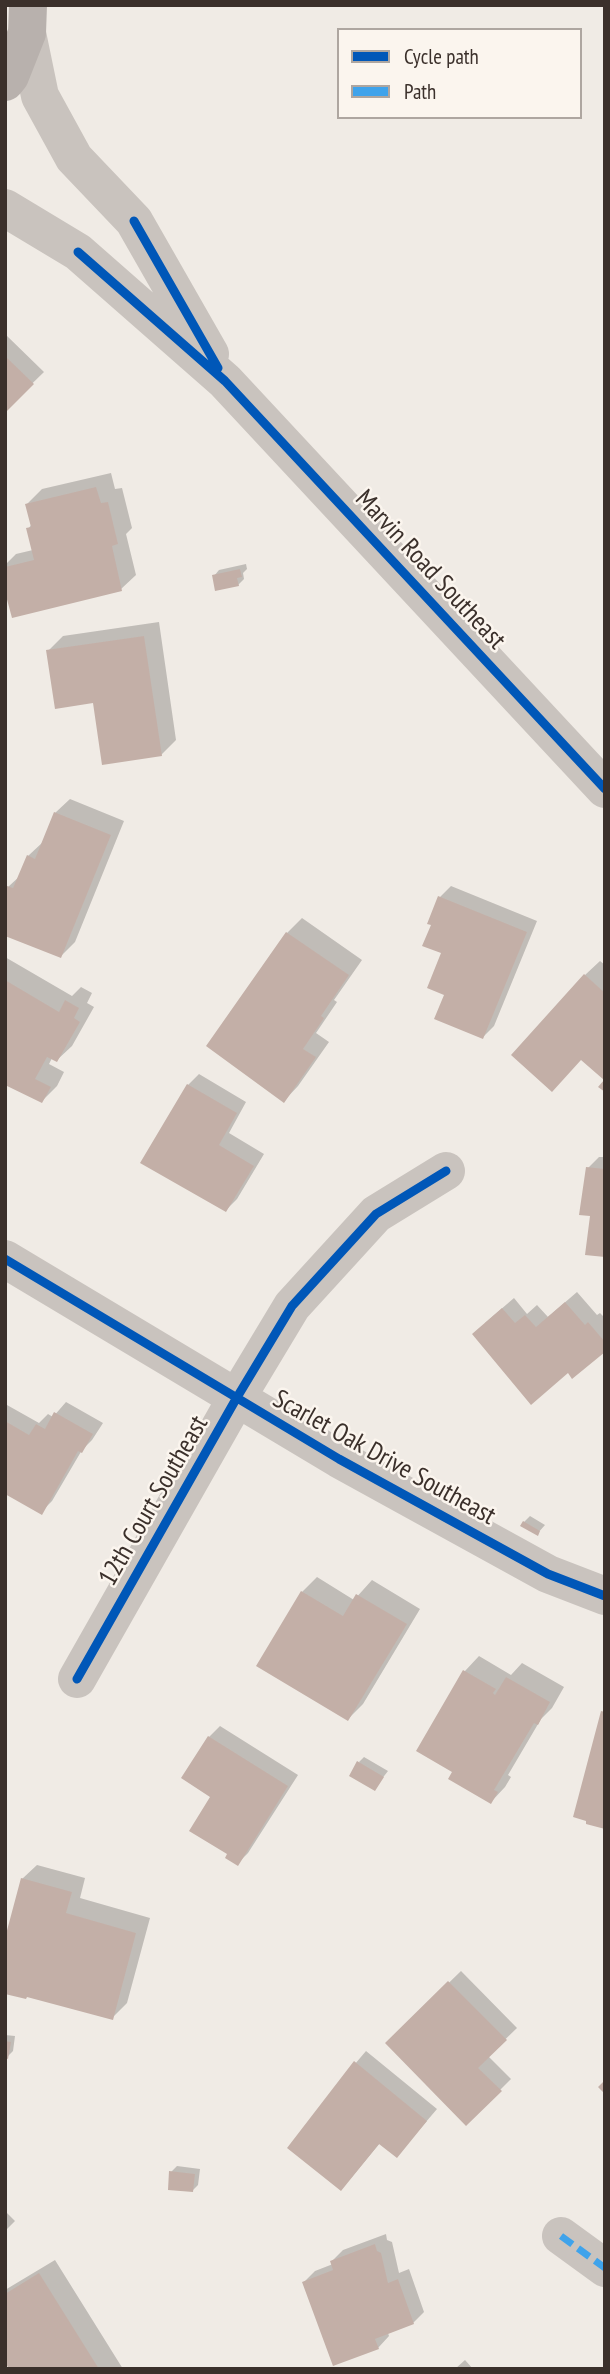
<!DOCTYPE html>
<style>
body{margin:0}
#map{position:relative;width:610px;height:2374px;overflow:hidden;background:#f0ebe5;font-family:"PT Sans Narrow",sans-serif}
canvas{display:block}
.frame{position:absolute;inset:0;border:7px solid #3b302b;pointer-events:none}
.legend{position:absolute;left:337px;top:28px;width:245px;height:91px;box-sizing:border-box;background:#fbf5ee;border:2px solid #aea6a0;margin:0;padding:9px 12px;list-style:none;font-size:21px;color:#3b302b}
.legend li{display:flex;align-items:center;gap:14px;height:35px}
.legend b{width:35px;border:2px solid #aea6a0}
</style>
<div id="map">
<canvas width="610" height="2374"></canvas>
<div class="frame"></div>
<ul class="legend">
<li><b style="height:9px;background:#0057b8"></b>Cycle path</li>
<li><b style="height:9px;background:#3fa3eb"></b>Path</li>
</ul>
</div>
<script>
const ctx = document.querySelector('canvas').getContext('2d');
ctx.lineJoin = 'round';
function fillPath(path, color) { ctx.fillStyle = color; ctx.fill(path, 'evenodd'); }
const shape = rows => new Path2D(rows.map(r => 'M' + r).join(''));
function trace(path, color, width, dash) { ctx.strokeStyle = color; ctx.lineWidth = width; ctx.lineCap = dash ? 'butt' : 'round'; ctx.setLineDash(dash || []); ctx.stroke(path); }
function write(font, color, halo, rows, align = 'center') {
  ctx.font = font + ' "PT Sans Narrow",sans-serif'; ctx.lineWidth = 5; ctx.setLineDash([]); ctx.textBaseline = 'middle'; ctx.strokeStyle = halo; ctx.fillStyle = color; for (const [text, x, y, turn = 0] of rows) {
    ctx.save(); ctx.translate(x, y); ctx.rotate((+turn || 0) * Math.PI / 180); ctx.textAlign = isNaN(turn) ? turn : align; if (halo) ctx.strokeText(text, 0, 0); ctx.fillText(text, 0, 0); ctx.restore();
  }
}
fillPath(shape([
 [5,334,44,372,5,410],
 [111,473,115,489,122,488,132,528,126,534,136,575,121,589,5,585,5,565,16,554,33,550,28,529,32,524,27,504,42,489],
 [246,564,247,569,243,573,244,579,238,585,214,576,219,570],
 [159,622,176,740,161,755,95,701,48,651,63,636],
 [70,799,124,821,75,942,61,956,8,887,21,875,28,856,43,842,55,813],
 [451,886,537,921,494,1026,483,1037,446,994,444,952,433,925,440,897],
 [302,918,362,960,334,1000,337,1002,316,1033,329,1042,298,1086,284,1101,287,933],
 [5,957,72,996,81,987,92,993,87,1003,94,1007,72,1046,57,1060,52,1058,49,1064,64,1072,57,1086,42,1101,5,1083],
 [600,961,605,965,605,1079,585,975],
 [199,1074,246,1102,229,1133,264,1154,237,1199,226,1210,188,1085],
 [599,1157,605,1157,605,1255,592,1215,588,1168],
 [577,1292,597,1315,600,1313,605,1318,605,1350,568,1371,485,1323,514,1298,527,1314,537,1305,548,1317],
 [66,1402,103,1423,92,1440,82,1450,52,1501,41,1512,5,1492,5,1407,7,1405,39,1423,48,1414,53,1417],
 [530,1516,545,1525,537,1534,524,1522],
 [317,1577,354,1600,372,1580,420,1609,363,1704,348,1719,259,1665,302,1592],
 [479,1656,511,1675,522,1663,564,1687,552,1708,541,1719,508,1775,511,1777,505,1787,491,1802,455,1772,418,1750,465,1671],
 [220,1726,298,1775,248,1853,237,1864,230,1853,213,1796,209,1737],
 [364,1757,388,1771,374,1789,359,1762],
 [37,1865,85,1878,80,1898,150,1918,127,2003,112,2018,22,1879],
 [461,1971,517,2028,488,2056,511,2079,466,2124,387,2043],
 [5,2035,15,2036,13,2051,7,2057,5,2056],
 [366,2051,437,2109,397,2156,380,2143,351,2178,329,2098,327,2097],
 [177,2166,200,2169,198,2185,192,2191,171,2172],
 [5,2211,15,2221,5,2231],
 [386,2234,387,2240,392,2242,399,2273,409,2269,424,2312,413,2323,388,2333,389,2336,378,2348,304,2282,315,2271,333,2264,332,2261,343,2250],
 [55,2260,123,2369,11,2369,5,2359,5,2290],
 [465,2360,473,2369,455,2369]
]), '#0003');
fillPath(shape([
 [5,356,34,384,5,413],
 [96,487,101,503,108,502,118,544,112,546,122,591,12,618,5,592,5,567,34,560,26,528,31,527,25,504],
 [240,569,242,577,237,578,239,586,215,591,212,575],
 [144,636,162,756,102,765,93,703,55,709,46,650],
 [54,812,111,835,61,958,5,936,5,890,7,886,13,888,27,855,35,859],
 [438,896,527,932,483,1039,434,1019,444,995,427,988,441,953,422,946,431,925,427,924],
 [286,932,349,975,321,1016,324,1018,303,1049,316,1057,284,1103,206,1046],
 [584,974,605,993,605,1092,598,1087,604,1080,581,1060,552,1092,511,1055],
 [5,980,59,1012,65,1000,79,1008,74,1018,80,1022,57,1062,47,1057,35,1079,51,1087,42,1103,5,1085],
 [187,1084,237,1113,219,1145,254,1166,226,1212,140,1163],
 [586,1167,605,1169,605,1257,585,1255,590,1216,579,1215],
 [565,1302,585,1325,588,1322,605,1342,605,1352,572,1379,568,1373,531,1405,472,1334,502,1308,515,1323,525,1315,536,1327],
 [54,1412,93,1434,82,1453,78,1451,42,1515,5,1494,5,1421,29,1435,36,1424,45,1429],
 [523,1521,540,1531,538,1536,520,1526],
 [301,1591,343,1616,356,1594,407,1624,348,1721,256,1666],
 [463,1670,496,1689,493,1693,495,1695,506,1677,550,1702,538,1725,534,1723,494,1790,498,1792,491,1804,448,1779,452,1772,416,1751],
 [601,1711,605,1712,605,1829,586,1824,586,1821,573,1817],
 [208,1736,288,1786,238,1866,225,1858,227,1854,189,1831,210,1797,181,1778],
 [357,1761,384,1777,375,1791,349,1776],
 [21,1878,72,1892,66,1913,136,1933,113,2020,27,1997,26,1999,5,1994,5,1938],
 [448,1981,507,2040,478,2068,502,2091,466,2126,385,2043],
 [5,2041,11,2042,8,2059,5,2058],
 [354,2061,427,2121,397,2158,379,2144,341,2191,287,2148],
 [605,2080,605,2094,598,2087],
 [169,2171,195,2174,193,2192,168,2190],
 [375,2244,377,2251,381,2253,388,2283,398,2279,414,2324,375,2339,379,2349,333,2366,302,2282,333,2270,330,2261],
 [39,2273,99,2369,9,2369,5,2362,5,2294]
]), '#c3afa7');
trace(shape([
 [5,1259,339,1459,548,1574,605,1596],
 [77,1679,236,1399,292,1306,376,1214,446,1171],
 [561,2236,605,2268]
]), '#c9c3be', 38);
trace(shape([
 [27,33,40,96,74,158,134,221,210,354],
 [5,208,78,252,225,381,605,789]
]), '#c9c3be', 38);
trace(shape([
 [5,82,10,76,27,33,28,5]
]), '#b8b1ad', 38);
trace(shape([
 [561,2236,605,2268]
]), '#3fa3eb', 7, [14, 7]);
trace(shape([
 [134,221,218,368],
 [78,252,225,381,605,789],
 [5,1259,339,1459,548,1574,605,1596],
 [77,1679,236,1399,292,1306,376,1214,446,1171]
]), '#0057b8', 9);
write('26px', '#3b302b', '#fbf5ee', [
 ["Marvin Road Southeast",430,570,47],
 ["Scarlet Oak Drive Southeast",384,1458,29],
 ["12th Court Southeast",154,1501,-60]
]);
</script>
